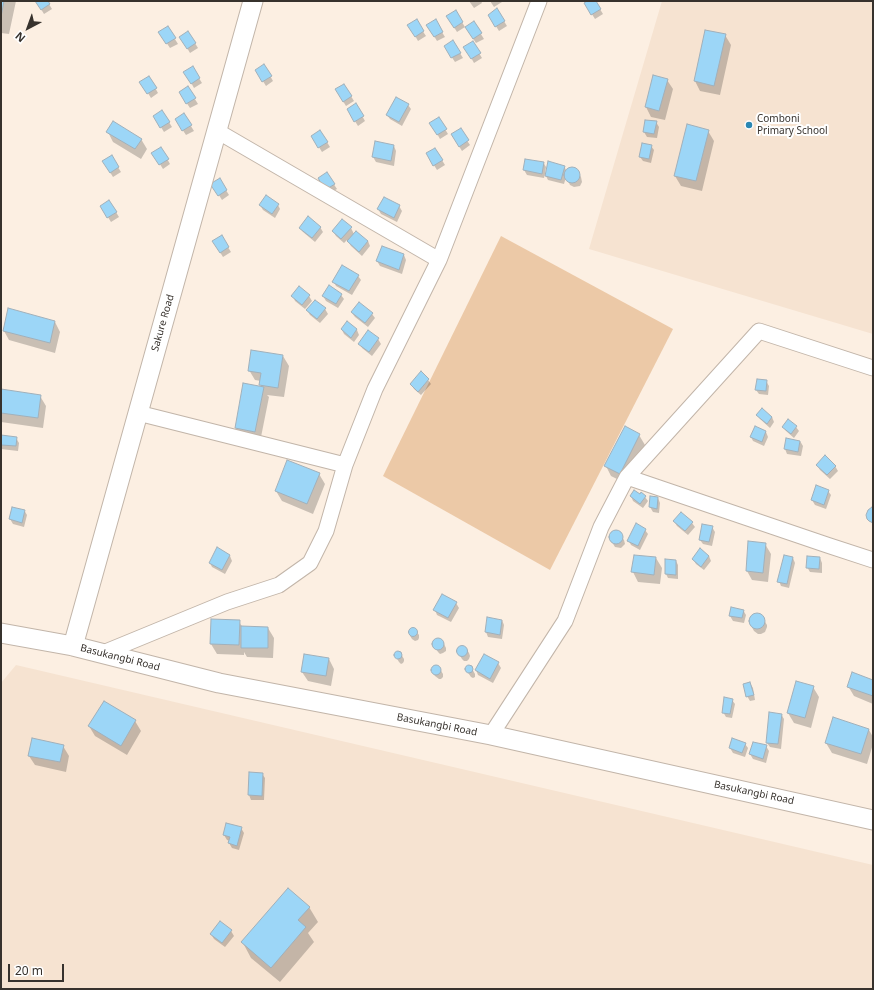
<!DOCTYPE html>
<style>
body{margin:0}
#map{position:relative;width:874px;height:990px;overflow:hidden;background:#fcefe2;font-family:"Noto Sans",sans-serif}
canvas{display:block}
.frame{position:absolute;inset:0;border:2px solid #37322d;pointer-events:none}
.north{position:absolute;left:8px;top:8px;width:40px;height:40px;-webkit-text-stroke:3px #fff;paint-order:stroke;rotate:221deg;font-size:11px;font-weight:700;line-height:16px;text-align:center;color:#37322d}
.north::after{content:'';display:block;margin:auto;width:14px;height:18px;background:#37322d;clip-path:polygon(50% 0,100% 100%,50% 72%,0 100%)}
.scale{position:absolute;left:8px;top:964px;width:56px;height:18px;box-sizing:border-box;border:2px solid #37322d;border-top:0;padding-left:5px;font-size:12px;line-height:14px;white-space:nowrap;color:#37322d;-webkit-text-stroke:3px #fff;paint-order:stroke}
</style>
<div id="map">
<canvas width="874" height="990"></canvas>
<div class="frame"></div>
<div class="north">N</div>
<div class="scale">20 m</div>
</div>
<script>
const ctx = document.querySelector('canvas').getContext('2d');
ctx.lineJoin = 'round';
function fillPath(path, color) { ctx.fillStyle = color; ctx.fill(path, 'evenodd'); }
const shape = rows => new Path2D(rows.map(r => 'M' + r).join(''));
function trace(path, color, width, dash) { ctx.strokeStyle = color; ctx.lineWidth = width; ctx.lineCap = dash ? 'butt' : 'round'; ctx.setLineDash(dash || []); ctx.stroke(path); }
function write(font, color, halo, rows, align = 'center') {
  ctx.font = font + ' "Noto Sans",sans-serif'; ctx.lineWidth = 4; ctx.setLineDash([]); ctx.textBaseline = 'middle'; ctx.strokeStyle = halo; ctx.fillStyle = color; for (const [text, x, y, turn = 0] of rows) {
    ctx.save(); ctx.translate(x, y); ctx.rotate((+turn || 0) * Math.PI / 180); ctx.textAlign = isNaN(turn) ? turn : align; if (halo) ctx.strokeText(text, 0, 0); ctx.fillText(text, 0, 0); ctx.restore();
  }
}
fillPath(shape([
 [662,1,873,1,873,334,589,249],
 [16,665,873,865,873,989,1,989,1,683]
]), '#f6e3d1');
fillPath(shape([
 [501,236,673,329,550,570,383,476]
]), '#ecc9a7');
fillPath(shape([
 [1,1,16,1,9,34,1,33],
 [36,1,47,1,52,9,44,14],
 [469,1,481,1,482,3,474,8],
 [490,1,501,1,502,2,494,7],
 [589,1,595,1,603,14,595,19,585,3],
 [497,10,507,26,499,31,489,15],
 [455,11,465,27,457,32,447,16],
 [416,21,426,36,418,41,409,25],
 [435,21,445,37,437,41,428,26],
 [474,23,484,39,476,43,466,28],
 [168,28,178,44,170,48,160,33],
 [188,32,198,48,190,53,183,41],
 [725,35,731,45,720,95,700,91,695,81],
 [453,42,463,58,455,62,445,47],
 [473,43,482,58,474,63,465,47],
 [264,65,273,81,266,86,256,70],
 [192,67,202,83,194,88,185,72],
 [149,77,158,93,151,98,141,82],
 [667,80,673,89,665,120,651,117,646,107],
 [344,85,354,101,346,106,336,90],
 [188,88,198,104,190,108,180,93],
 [356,105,365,121,358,126,348,110],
 [408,105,411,109,402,126,390,119,387,115],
 [162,111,172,127,164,132,154,116],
 [184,115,194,131,186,135,176,120],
 [438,118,448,134,440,139,431,123],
 [656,122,659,127,657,138,647,137,644,132],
 [460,130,470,145,462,151,452,135],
 [320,131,330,147,322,152,312,136],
 [708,131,714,141,702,191,681,186,675,176],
 [108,132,141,139,147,149,141,159,113,142],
 [376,142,394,146,396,151,394,166,376,162,373,157],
 [651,146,654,150,651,163,643,161,640,157],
 [161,148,170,164,163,169,153,153],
 [435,149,445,165,437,170,427,154],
 [111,156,121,172,113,177,103,161],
 [543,162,546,167,545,173,546,173,564,166,566,170,569,169,574,168,578,172,581,177,582,182,580,186,574,187,570,185,566,177,564,184,548,180,545,174,544,178,527,175,524,170],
 [327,174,337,189,328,194],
 [219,179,229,195,222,200,212,184],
 [109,201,119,217,111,222,101,206],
 [260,205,278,205,280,209,275,218,263,210],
 [399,206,402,211,397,222,381,214,378,209],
 [320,227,323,232,315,242,303,232,300,228],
 [351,228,354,234,368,241,370,246,362,256,351,246,347,240,344,243,336,236,333,231],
 [221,236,231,252,223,257,213,241],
 [382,247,404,255,406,260,402,274,380,266,377,261],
 [358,276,361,280,352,295,336,286,334,282],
 [341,295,344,299,338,308,326,301,323,296],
 [293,296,309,296,312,301,305,309,295,301],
 [325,309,328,314,320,323,310,315,307,310],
 [352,313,372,314,375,318,368,327,355,317],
 [55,322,60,332,55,353,9,340,4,331],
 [347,323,357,330,359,335,354,342,344,334,342,330],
 [368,332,378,339,381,344,372,356,362,348,360,344],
 [283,356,289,366,284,397,267,395,269,397,260,442,242,438,236,428,262,387,260,384,261,381,255,380,249,370],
 [428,380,431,384,421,395,414,389,411,384],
 [766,381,769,386,768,395,759,394,756,390],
 [1,390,40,396,46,406,43,428,1,422],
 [757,415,772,417,774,422,770,428,760,419],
 [788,420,796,427,799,431,794,438,786,431,783,427],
 [755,427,766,432,768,437,764,446,753,441,751,437],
 [639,435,645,445,625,483,611,476,606,466],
 [1,436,16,438,19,443,18,451,1,449],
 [787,439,800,441,803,446,801,456,787,454,785,449],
 [817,465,835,466,838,471,830,479,820,470],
 [319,474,325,484,313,514,282,501,276,491],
 [828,491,831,495,826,509,815,505,812,500],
 [631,496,645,497,648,501,643,508,633,501],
 [658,498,660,503,659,513,653,512,650,507],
 [24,510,27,515,24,527,13,524,10,519],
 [674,521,692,523,695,527,688,535,677,526],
 [712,527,715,532,712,546,703,544,700,540],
 [645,530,648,534,640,550,631,545,629,541],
 [614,531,618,532,624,540,625,544,621,548,615,547,610,539,610,535],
 [765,544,771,554,768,582,752,580,747,571],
 [217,549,230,556,232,561,225,574,212,567,210,563],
 [709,556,711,561,704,570,696,564,693,559],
 [656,558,662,568,660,584,638,582,633,572],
 [793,558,795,563,789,588,781,586,779,581],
 [820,558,822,563,822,573,810,572,807,567],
 [676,561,678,565,678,579,668,578,666,574],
 [443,595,456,603,459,608,451,622,437,615,435,610],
 [732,608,743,610,746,615,744,623,733,621,730,616],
 [757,614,761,615,767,625,767,627,765,632,761,634,758,634,754,631,749,622,750,617,752,615],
 [502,620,504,625,502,639,488,637,486,632],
 [239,621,242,627,268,628,274,638,273,658,247,657,244,652,244,655,217,654,211,644],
 [414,628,419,635,419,638,418,640,415,641,412,639,409,634,409,631,411,629],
 [436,639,439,639,442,640,446,648,446,651,443,653,440,654,438,652,435,647,433,644,434,641],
 [461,647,463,647,466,648,469,653,470,656,469,659,467,661,464,661,462,659,459,654,458,651,458,649],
 [399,652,401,654,404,659,404,661,403,663,401,664,399,662,396,657,395,655,396,653],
 [329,659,334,669,331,686,308,681,302,672],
 [498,663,501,668,493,683,478,675,476,670],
 [433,666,436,666,440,669,443,674,443,677,441,679,439,679,435,676,432,671],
 [469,666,471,667,475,674,475,677,473,678,471,677,466,670,467,668],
 [873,681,873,704,854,696,848,686],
 [750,683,753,688,755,700,750,701,747,696],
 [813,687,819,697,811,728,794,723,788,713],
 [732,700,735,704,732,718,726,717,723,712],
 [104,702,135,721,141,731,127,755,95,736,89,726],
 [781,714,784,719,781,749,770,747,767,743],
 [869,730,873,737,873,744,867,764,832,753,826,743],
 [745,744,748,748,745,757,733,753,730,748],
 [63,746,69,756,66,772,35,765,29,756],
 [766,746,769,751,766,763,753,759,750,754],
 [262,774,265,778,264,800,251,800,249,795],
 [241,828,244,833,239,850,232,848,229,843,230,841,227,840,224,835],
 [309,907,318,922,308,933,314,942,280,982,251,958,243,943],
 [231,931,234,936,225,947,214,939,211,934]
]), '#0003');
const building = shape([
 [1,1,4,1,1,17,1,1],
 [35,1,48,1,50,4,41,10,35,1],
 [587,1,596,1,601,9,591,15,584,3,587,1],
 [497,8,505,21,495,27,488,15,497,8],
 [456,10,463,22,454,28,446,16,456,10],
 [417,19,424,31,415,37,407,25,417,19],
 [436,19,443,32,434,37,426,25,436,19],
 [474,21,482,33,473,39,465,27,474,21],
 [168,26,176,38,166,44,158,32,168,26],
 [705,30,726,34,714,86,694,81,705,30],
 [188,31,196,43,187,49,179,37,188,31],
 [453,40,461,53,451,58,444,46,453,40],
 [473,41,481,53,471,59,463,47,473,41],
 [264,64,272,76,262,82,255,70,264,64],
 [193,66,200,78,191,84,183,72,193,66],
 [653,75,668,79,659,111,645,107,653,75],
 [149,76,157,88,147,94,139,82,149,76],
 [344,84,352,96,343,102,335,89,344,84],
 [188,86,196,98,186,104,179,92,188,86],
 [396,97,409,104,399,122,386,115,396,97],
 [356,103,364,116,354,122,347,109,356,103],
 [162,110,170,122,160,128,153,116,162,110],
 [184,113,192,125,182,131,175,119,184,113],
 [439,117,447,129,437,135,429,123,439,117],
 [645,120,657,121,654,134,643,132,645,120],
 [113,121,142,139,135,149,106,132,113,121],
 [687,124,709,130,696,181,674,176,687,124],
 [461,128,469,140,459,147,451,134,461,128],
 [320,130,328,142,318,148,311,136,320,130],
 [375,141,394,145,391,161,372,157,375,141],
 [642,143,652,145,649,159,639,157,642,143],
 [161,147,169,159,159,165,151,153,161,147],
 [435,148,443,160,433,166,426,153,435,148],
 [112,155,119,167,110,173,102,161,112,155],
 [525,159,544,162,542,174,523,170,525,159],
 [548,161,565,166,561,180,545,176,548,161],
 '564 175a8 8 0 1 1 16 0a8 8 0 1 1-16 0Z',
 [327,172,335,184,325,190,318,178,327,172],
 [220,178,227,190,218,196,210,184,220,178],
 [266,195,279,204,272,214,259,205,266,195],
 [384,197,400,205,394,218,377,209,384,197],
 [109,200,117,212,107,218,100,206,109,200],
 [308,216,321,227,312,238,299,228,308,216],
 [342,219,352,227,341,239,332,231,342,219],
 [356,231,368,241,359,252,347,241,356,231],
 [222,235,229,247,220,253,212,241,222,235],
 [382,246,404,254,399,270,376,261,382,246],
 [342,265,359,275,349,291,332,282,342,265],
 [329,285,342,294,336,304,322,296,329,285],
 [299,286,310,295,302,305,291,296,299,286],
 [315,300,326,308,317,319,306,310,315,300],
 [359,302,373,313,365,323,351,312,359,302],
 [8,308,55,321,50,343,3,331,8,308],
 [347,321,357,329,351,338,341,329,347,321],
 [368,330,379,338,369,352,358,344,368,330],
 [251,350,283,355,278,388,259,385,261,373,248,371,251,350],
 [421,371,429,379,418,392,410,384,421,371],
 [757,379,767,380,766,391,755,390,757,379],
 [243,383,264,387,255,432,235,428,243,383],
 [1,389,41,395,38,418,1,413,1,389],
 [762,408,772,417,767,424,756,415,762,408],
 [788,419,797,426,791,434,782,427,788,419],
 [625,426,640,434,620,474,604,466,625,426],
 [755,426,766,431,762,442,750,437,755,426],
 [1,435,17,437,16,446,1,445,1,435],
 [786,438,800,441,798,452,784,449,786,438],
 [825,455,836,466,827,475,816,465,825,455],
 [287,460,320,473,307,504,275,491,287,460],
 [816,485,829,490,824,505,811,500,816,485],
 [634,490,640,494,641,492,646,496,640,504,630,496,634,490],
 [650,496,658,497,657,509,649,507,650,496],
 [12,507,25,510,22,523,9,519,12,507],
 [872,507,873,507,873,523,869,521,867,519,866,515,868,510,872,507],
 [681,512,693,522,685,531,673,521,681,512],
 [636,523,646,529,638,546,627,541,636,523],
 [702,524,713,526,709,542,699,540,702,524],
 '609 537a7 7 0 1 1 14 0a7 7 0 1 1-14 0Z',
 [748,541,766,543,763,573,746,571,748,541],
 [217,547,230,555,222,570,209,563,217,547],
 [700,548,709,556,701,567,692,559,700,548],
 [634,555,656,557,654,575,631,572,634,555],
 [784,555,793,557,787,584,777,582,784,555],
 [807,556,820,557,819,569,806,568,807,556],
 [665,559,676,560,676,575,665,574,665,559],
 [442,594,457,602,448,618,433,610,442,594],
 [731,607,744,610,742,618,729,616,731,607],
 '749 621a8 8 0 1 1 16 0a8 8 0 1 1-16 0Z',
 [487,617,502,620,500,635,485,632,487,617],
 [211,619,240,620,239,645,210,644,211,619],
 [241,626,268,627,268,648,241,648,241,626],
 '408.5 632a4.5 4.5 0 1 1 9 0a4.5 4.5 0 1 1-9 0Z',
 '432 644a6 6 0 1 1 12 0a6 6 0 1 1-12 0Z',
 '456.5 651a5.5 5.5 0 1 1 11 0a5.5 5.5 0 1 1-11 0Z',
 '394 655a4 4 0 1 1 8 0a4 4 0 1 1-8 0Z',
 [304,654,329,658,326,676,301,672,304,654],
 [484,654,499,662,490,679,475,670,484,654],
 '431 670a5 5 0 1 1 10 0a5 5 0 1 1-10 0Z',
 '465 669a4 4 0 1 1 8 0a4 4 0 1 1-8 0Z',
 [852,672,873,680,873,696,847,687,852,672],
 [796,681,814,686,805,718,787,713,796,681],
 [750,682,754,695,746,697,743,684,750,682],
 [724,697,733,699,730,714,722,713,724,697],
 [104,701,136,720,121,746,88,726,104,701],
 [769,712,782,714,778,744,766,743,769,712],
 [833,717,869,729,861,754,825,743,833,717],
 [32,738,64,745,60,762,28,756,32,738],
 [732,738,746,743,742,753,729,748,732,738],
 [753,742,767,745,763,759,749,754,753,742],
 [249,772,263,773,262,796,248,795,249,772],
 [226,823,242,827,237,846,228,843,230,837,223,835,226,823],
 [288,888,310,907,298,920,306,927,271,968,241,942,288,888],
 [220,921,232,930,222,943,210,934,220,921]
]);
fillPath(building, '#9cd6f7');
trace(building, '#a1b0ba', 1);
const minor = shape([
 [217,131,439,260],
 [138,413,345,465],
 [627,477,827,545,873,560],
 [103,653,227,602,279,585,310,563,326,531,345,465,375,389,439,260,539,1],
 [491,735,565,621,601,527,627,477,759,331,873,368]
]);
const tertiary = shape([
 [1,633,73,646,219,683,491,735,873,820],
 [73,646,253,1]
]);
trace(minor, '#c2b5a9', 17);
trace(tertiary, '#c2b5a9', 21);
trace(minor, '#fff', 15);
trace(tertiary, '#fff', 19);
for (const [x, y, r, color] of [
 [749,125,4,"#2a87b3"]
]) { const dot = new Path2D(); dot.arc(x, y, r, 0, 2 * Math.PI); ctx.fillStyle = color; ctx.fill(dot); trace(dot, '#fff', 1.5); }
write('10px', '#37322d', '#fff', [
 ["Comboni",757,119],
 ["Primary School",757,131]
], 'left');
write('10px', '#37322d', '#fff', [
 ["Sakure Road",163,323,-74],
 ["Basukangbi Road",120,658,14],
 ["Basukangbi Road",437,725,11],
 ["Basukangbi Road",754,793,12]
]);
</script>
